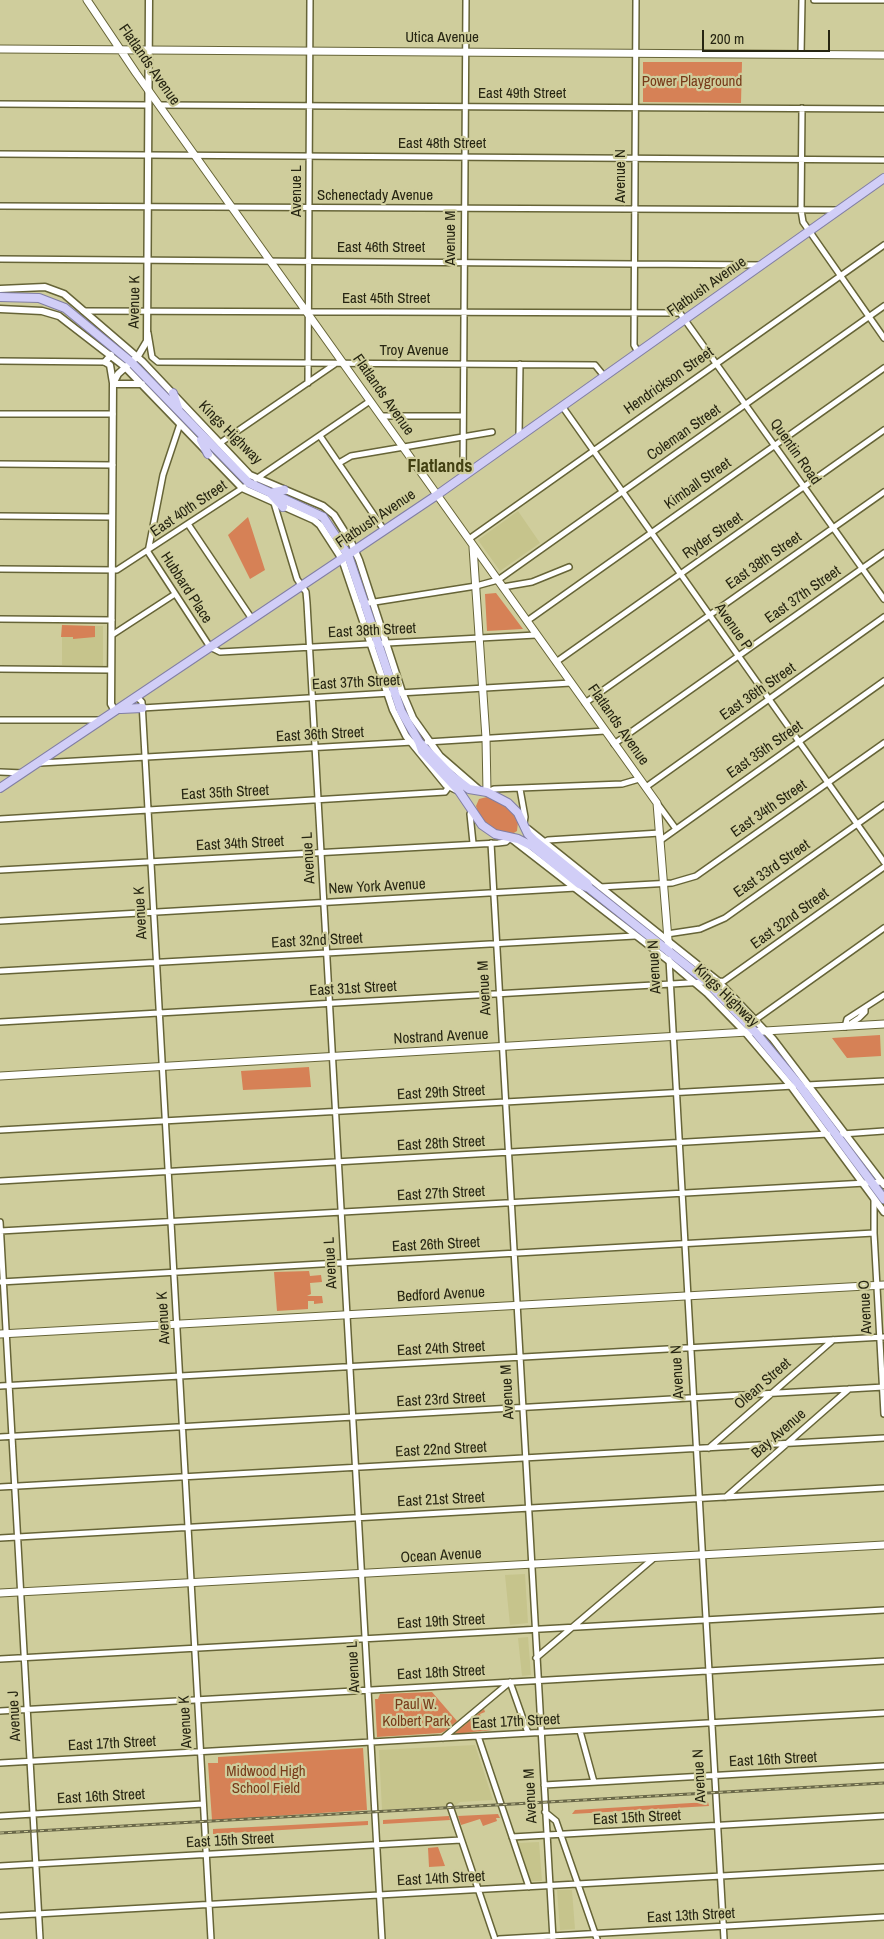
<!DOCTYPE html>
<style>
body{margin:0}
#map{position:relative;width:884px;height:1939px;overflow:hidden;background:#cfcd9c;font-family:"Archivo Narrow",sans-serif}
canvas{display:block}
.scale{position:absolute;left:702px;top:30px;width:128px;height:22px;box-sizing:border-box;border:2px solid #262512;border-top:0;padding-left:6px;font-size:15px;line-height:18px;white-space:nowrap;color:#262512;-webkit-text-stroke:4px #cfcd9c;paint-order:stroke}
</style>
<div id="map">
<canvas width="884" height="1939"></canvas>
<div class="scale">200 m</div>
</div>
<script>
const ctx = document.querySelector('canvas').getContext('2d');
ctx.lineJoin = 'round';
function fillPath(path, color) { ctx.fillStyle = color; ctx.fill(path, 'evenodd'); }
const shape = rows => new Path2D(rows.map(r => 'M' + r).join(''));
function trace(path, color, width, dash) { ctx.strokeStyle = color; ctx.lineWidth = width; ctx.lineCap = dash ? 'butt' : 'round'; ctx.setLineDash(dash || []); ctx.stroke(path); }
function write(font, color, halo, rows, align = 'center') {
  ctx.font = font + ' "Archivo Narrow",sans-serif'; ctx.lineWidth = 4.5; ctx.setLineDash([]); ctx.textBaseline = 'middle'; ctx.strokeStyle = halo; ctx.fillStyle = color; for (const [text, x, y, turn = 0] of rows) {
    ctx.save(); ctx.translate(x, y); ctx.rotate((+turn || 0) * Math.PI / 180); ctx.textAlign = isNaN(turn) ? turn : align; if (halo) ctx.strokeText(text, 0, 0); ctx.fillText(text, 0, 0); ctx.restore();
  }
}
fillPath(shape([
 [518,511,540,543,500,571,478,540],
 [95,626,103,626,103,666,62,665,62,637,95,637],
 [525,1574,528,1623,510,1625,505,1575],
 [528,1637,531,1675,522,1676,518,1638],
 [475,1745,493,1800,460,1802,455,1806,382,1810,379,1750],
 [539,1842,542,1881,531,1881,518,1843],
 [572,1890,575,1929,560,1930,557,1890]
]), '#c6c48c');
fillPath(shape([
 [643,62,742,62,741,103,643,102],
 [248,517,265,570,250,579,228,535],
 [496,593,523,629,487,631,485,594],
 [62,625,95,626,95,637,73,639,73,637,61,637],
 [487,797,505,805,514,814,518,822,517,831,512,834,500,832,486,823,479,816,476,806,479,799],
 [880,1035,881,1056,847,1058,832,1038],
 [309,1067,311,1087,243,1090,241,1071],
 [309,1271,310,1276,321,1275,322,1282,310,1283,311,1294,307,1296,322,1296,323,1303,314,1304,314,1301,308,1301,308,1309,277,1311,274,1272],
 [432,1692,457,1721,445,1731,441,1733,377,1737,375,1699,378,1699,380,1694],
 [484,1709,485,1712,480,1714,484,1727,491,1725,492,1730,454,1734],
 [363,1748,367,1810,212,1820,208,1763,218,1763,218,1757],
 [708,1802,709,1806,572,1814,575,1810],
 [498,1814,500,1818,496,1818,497,1821,483,1826,480,1819,461,1825,458,1816],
 [449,1816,450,1820,383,1824,383,1820],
 [368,1821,368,1825,213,1834,213,1829],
 [438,1847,445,1866,429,1867,428,1848]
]), '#d68156');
const minor = shape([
 [636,0,634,345,638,352],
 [814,0,884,0],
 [801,54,802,0],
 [0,104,148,105],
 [160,105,884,109],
 [802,108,801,210,803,222,884,338],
 [0,154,884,160],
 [0,206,838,210],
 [0,259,761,265],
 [83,311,680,313,884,599],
 [148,333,152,357,158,362,595,365,604,376],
 [0,361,105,362],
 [308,383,310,0],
 [562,406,884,862],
 [0,414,113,414],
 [381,416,463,416],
 [180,424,163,475,148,552,210,647,220,652,536,635],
 [320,436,384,530],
 [519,436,520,364],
 [220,443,335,364],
 [339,463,351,456,492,432],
 [0,464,113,465],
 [463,476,466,0],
 [256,479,370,401],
 [274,503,297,579,306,592,307,603,382,1939],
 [0,516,112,517],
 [188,524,252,619],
 [469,539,884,245],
 [0,569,117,570,244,487],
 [503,587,532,582,569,567],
 [362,604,476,586,498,580,884,306],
 [0,619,112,620],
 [527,621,884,368],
 [112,635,175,594],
 [556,662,884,430],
 [0,669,111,670],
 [399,693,571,683],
 [137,697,142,702,211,1939],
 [585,703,884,492],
 [142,708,391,693],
 [0,720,99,720],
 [427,742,605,731],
 [614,744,884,553],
 [40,763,413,742],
 [0,772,23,773],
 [646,787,884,617],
 [520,789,525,817,524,823],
 [487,792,494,789,622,784,639,779],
 [657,803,676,829],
 [472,810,470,814,473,843],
 [0,819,445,792,448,788],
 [661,840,884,681],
 [544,842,548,840,660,833],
 [491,843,553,1939],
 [0,870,498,843,506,842,510,838],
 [600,887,672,883,696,876,884,743],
 [0,921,576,888],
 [667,934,700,929,725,918,884,805],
 [669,959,724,1939],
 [0,971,635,936],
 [755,1020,884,928],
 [0,1022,724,981,884,867],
 [847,1026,859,1018,865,1012,865,1008],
 [845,1027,847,1019,884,995],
 [807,1085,884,1081],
 [0,1130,794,1086],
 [842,1134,884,1131],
 [0,1181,828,1134],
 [874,1199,874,1233,884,1414],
 [0,1222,40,1939],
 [0,1231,884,1182],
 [0,1282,874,1233],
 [0,1386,884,1337],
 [0,1437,884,1387],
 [709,1448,833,1340],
 [0,1487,884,1438],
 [726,1497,849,1389],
 [0,1538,884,1488],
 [536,1658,654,1558],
 [0,1659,884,1610],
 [0,1711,884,1661],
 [580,1731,594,1782],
 [478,1736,529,1887],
 [443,1738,510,1682,528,1733],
 [0,1763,884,1713],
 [544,1785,884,1766],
 [450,1806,495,1939],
 [545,1812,556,1821,597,1939],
 [0,1816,203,1804],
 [512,1837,884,1816],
 [0,1866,461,1840],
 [0,1916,884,1867],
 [499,1939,884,1917]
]);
const tertiary = shape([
 [0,289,45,287,64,294,143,362,250,475,323,506,334,515,351,542,359,560,402,692,413,718,440,756,478,789],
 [0,309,42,311,59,316,125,367,242,488,314,520,320,525,342,559,393,710,406,736,446,785,459,791],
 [111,355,105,362,110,365,113,383],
 [113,384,142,384],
 [115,711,111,704,113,384,118,374,138,356,147,341,149,0],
 [528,829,718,981,773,1039,884,1185],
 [513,840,669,961,707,993,746,1033,791,1086,884,1212]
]);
const secondary = shape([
 [87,0,136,73,657,803,669,952],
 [0,49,884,55],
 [473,547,486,738,487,792],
 [0,1076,884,1024],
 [0,1334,884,1285],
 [0,1593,884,1545]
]);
const primary = shape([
 [0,297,39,298,65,308,131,362,249,483,323,517,348,555,401,711,419,742,452,776,469,789,487,792,508,803,518,813,528,834,534,840,587,883,589,888],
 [173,393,179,411],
 [201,440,208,454],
 [271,493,284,490],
 [272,495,283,507],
 [121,709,142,708],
 [419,742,422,751,459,791,482,825,495,834,518,839,532,846,579,884,589,888,706,981,756,1033,800,1086,884,1199],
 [0,788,437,495,884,178]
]);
trace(minor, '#666437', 8);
trace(tertiary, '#666437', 9);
trace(secondary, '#666437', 9);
trace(primary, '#817ea3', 10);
trace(minor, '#fff', 5);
trace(tertiary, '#fff', 6);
trace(secondary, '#fff', 7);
trace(primary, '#d1cef7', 8);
const rail = shape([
 [0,1833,884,1783]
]);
trace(rail, '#6a6849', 3);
trace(rail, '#cfcd9c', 1, [4]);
write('15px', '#262512', '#cfcd9c', [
 ["Utica Avenue",442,38],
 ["Flatlands Avenue",149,65,55],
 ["East 49th Street",522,94],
 ["East 48th Street",442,144],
 ["Avenue N",621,176,-90],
 ["Avenue L",297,191,-90],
 ["Schenectady Avenue",375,196],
 ["Avenue M",451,238,-90],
 ["East 46th Street",381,248],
 ["Flatbush Avenue",707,287,-35],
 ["East 45th Street",386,299],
 ["Avenue K",135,302,-89],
 ["Troy Avenue",414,351],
 ["Hendrickson Street",669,381,-35],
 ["Flatlands Avenue",383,395,55],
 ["Kings Highway",230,433,45],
 ["Coleman Street",684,433,-35],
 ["Quentin Road",795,452,55],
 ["Kimball Street",698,484,-35],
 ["East 40th Street",189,509,-34],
 ["Flatbush Avenue",376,519,-34],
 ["Ryder Street",713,536,-35],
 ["East 38th Street",764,561,-35],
 ["Hubbard Place",186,588,57],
 ["East 37th Street",803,595,-35],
 ["Avenue P",733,627,55],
 ["East 38th Street",372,631,-3],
 ["East 37th Street",356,683,-3],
 ["East 36th Street",758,692,-35],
 ["Flatlands Avenue",618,725,55],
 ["East 36th Street",320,735,-3],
 ["East 35th Street",765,750,-35],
 ["East 35th Street",225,793,-3],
 ["East 34th Street",769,809,-35],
 ["East 34th Street",240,844,-3],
 ["Avenue L",309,858,-93],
 ["East 33rd Street",772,869,-35],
 ["New York Avenue",377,887,-3],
 ["Avenue K",141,913,-93],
 ["East 32nd Street",790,919,-36],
 ["East 32nd Street",317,941,-3],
 ["Avenue N",655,967,-93],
 ["Avenue M",485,988,-93],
 ["East 31st Street",353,989,-3],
 ["Kings Highway",726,996,44],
 ["Nostrand Avenue",441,1037,-3],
 ["East 29th Street",441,1093,-3],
 ["East 28th Street",441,1144,-3],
 ["East 27th Street",441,1194,-3],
 ["East 26th Street",436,1245,-3],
 ["Avenue L",331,1263,-93],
 ["Bedford Avenue",441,1295,-3],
 ["Avenue O",866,1307,-93],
 ["Avenue K",164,1318,-93],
 ["East 24th Street",441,1349,-3],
 ["Avenue N",678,1372,-93],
 ["Olean Street",763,1384,-41],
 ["Avenue M",508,1392,-93],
 ["East 23rd Street",441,1400,-3],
 ["Bay Avenue",779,1434,-41],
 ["East 22nd Street",441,1450,-3],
 ["East 21st Street",441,1500,-3],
 ["Ocean Avenue",441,1556,-3],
 ["East 19th Street",441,1622,-3],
 ["Avenue L",354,1667,-93],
 ["East 18th Street",441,1673,-3],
 ["Avenue J",15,1716,-93],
 ["Avenue K",186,1722,-93],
 ["East 17th Street",516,1722,-3],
 ["East 17th Street",112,1744,-3],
 ["East 16th Street",773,1760,-3],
 ["Avenue N",700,1776,-93],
 ["Avenue M",531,1796,-93],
 ["East 16th Street",101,1797,-3],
 ["East 15th Street",637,1818,-3],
 ["East 15th Street",230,1841,-3],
 ["East 14th Street",441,1879,-3],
 ["East 13th Street",691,1916,-3]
]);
write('15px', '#773a19', '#cfcd9c', [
 ["Power Playground",692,82],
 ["Paul W.",416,1705],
 ["Kolbert Park",416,1722],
 ["Midwood High",266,1772],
 ["School Field",266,1789]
]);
write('bold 18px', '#434113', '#cfcd9c', [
 ["Flatlands",440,467]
]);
</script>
